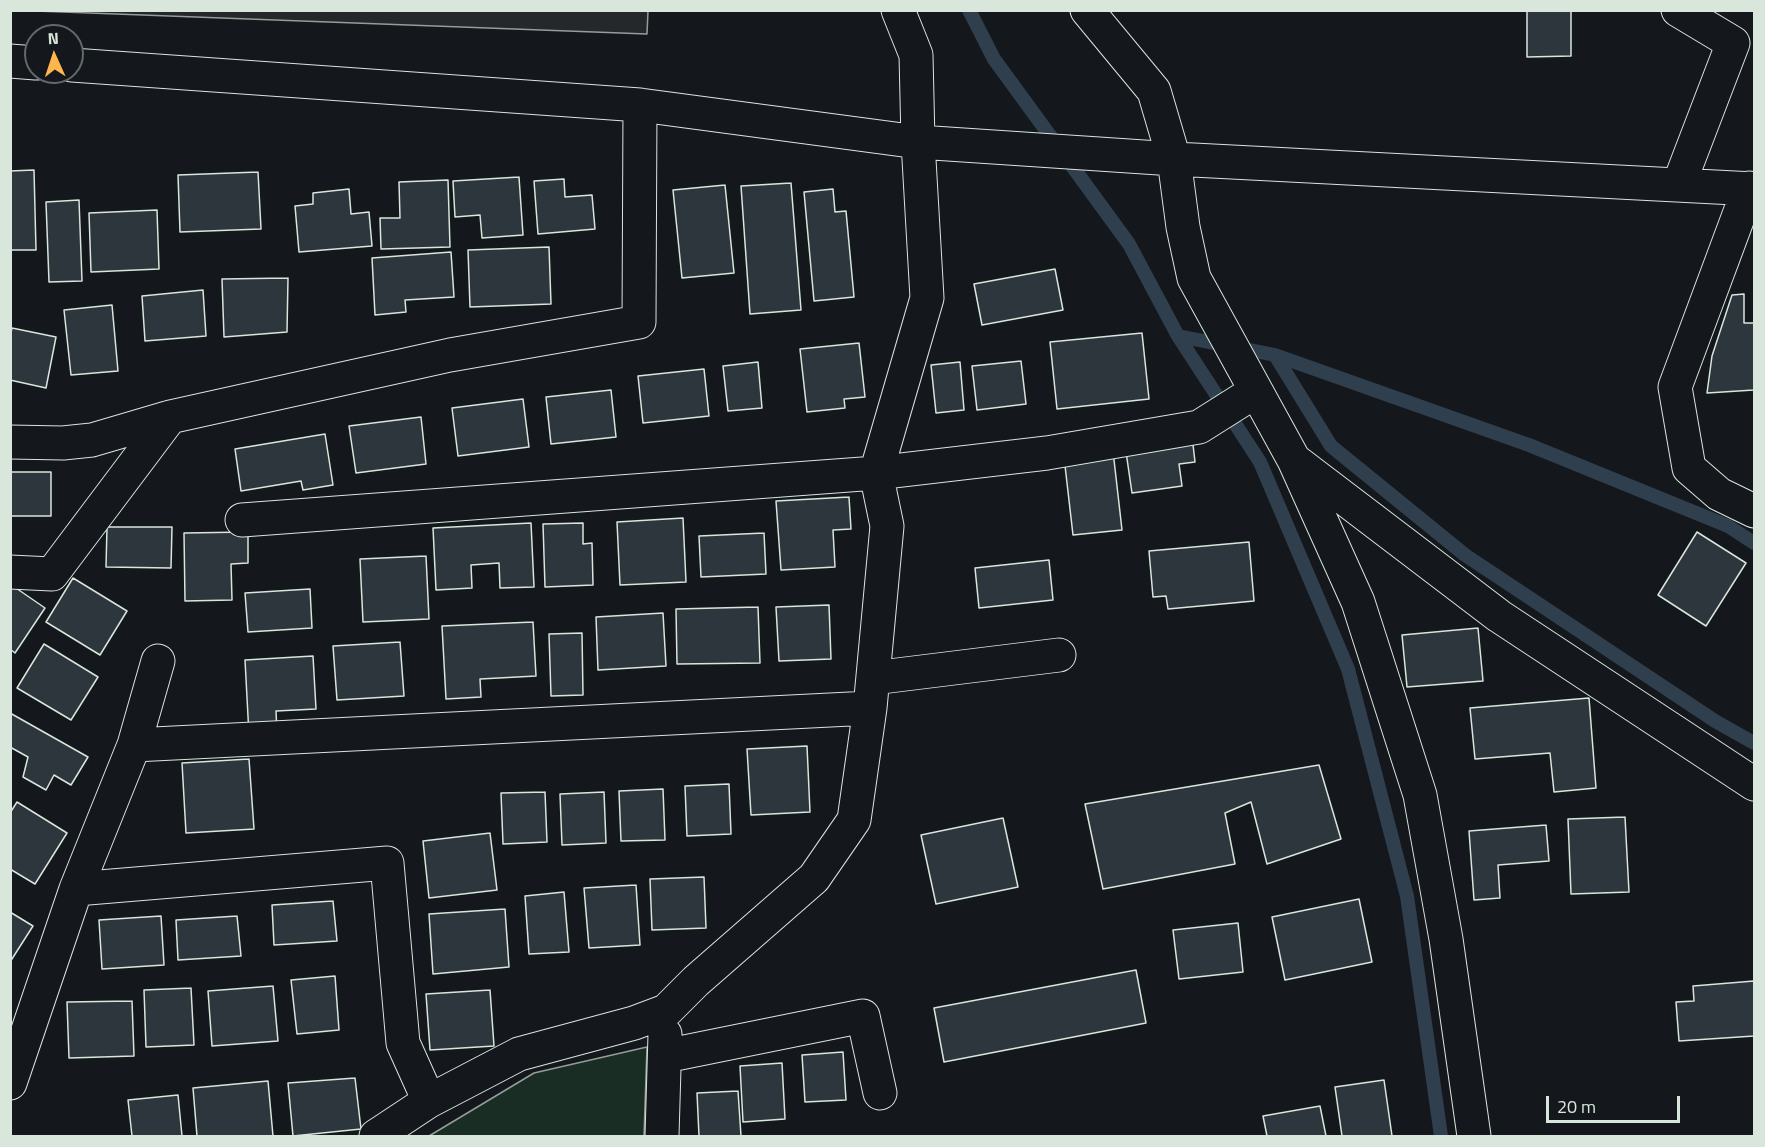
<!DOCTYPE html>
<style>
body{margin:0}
#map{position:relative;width:1765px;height:1147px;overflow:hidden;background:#14181c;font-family:"Titillium Web",sans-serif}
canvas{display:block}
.frame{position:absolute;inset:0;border:12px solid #d8e6dc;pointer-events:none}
.north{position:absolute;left:24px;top:24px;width:60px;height:60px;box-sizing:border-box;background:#14181c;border:2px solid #626a69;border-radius:50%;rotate:357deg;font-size:16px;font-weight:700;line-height:24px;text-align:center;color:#d8e6dc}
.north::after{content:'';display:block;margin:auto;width:21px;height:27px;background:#ffb74d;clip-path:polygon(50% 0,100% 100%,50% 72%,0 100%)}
.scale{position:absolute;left:1546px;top:1096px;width:134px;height:27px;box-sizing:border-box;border:3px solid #d8e6dc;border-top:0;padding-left:8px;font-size:18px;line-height:21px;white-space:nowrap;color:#d8e6dc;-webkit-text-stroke:4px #14181c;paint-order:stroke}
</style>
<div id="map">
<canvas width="1765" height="1147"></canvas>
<div class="frame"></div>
<div class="north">N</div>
<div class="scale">20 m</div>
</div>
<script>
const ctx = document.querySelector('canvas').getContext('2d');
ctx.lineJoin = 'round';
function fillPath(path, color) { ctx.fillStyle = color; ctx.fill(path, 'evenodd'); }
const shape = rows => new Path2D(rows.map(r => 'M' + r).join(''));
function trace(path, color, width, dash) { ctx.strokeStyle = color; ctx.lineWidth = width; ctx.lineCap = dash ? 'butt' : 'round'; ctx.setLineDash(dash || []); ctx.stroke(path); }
const green = shape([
 [647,1047,644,1136,429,1136,534,1073,647,1047]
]);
fillPath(green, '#1a2d24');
trace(green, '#939e99', 1.5);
const parking = shape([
 [648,11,647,34,36,11,648,10,648,11]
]);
fillPath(parking, '#24282b');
trace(parking, '#939e99', 1.5);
trace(shape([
 [969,10,994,59,1129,244,1178,336,1260,462,1348,669,1407,896,1441,1136],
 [1178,336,1275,355,1529,445,1728,526,1754,543],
 [1275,355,1331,446,1465,555,1715,721,1754,743]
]), '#2f3f4d', 14);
const building = shape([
 [1527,10,1571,10,1571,56,1527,57,1527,10],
 [34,170,36,250,10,250,10,171,34,170],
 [258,172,261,229,180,232,178,175,258,172],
 [519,177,523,235,482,238,480,215,455,217,453,181,519,177],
 [564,179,565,197,592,195,595,229,538,234,534,181,564,179],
 [448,180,450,247,381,249,380,218,400,218,399,182,448,180],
 [791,183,801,310,750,314,741,186,791,183],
 [725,185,734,273,682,278,673,190,725,185],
 [349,189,351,214,369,212,372,246,299,252,295,206,313,204,313,193,349,189],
 [833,189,835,212,846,211,854,297,814,301,804,192,833,189],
 [79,200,82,281,49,282,46,202,79,200],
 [157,210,159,269,91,272,89,213,157,210],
 [549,247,551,304,470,307,468,250,549,247],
 [451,252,454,297,405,300,406,312,375,315,372,258,451,252],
 [1055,269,1063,310,982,325,974,284,1055,269],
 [288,278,287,332,224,337,222,279,288,278],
 [203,290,206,336,145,341,142,296,203,290],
 [1744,294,1744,323,1754,323,1754,390,1707,393,1712,356,1732,295,1744,294],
 [112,305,118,371,71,375,64,310,112,305],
 [12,328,56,337,46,388,10,380,10,337,12,328],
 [1142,333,1149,399,1057,409,1050,342,1142,333],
 [859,343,865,397,844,399,845,408,807,412,800,349,859,343],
 [1021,361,1026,404,977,410,972,366,1021,361],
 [758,362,762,408,728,411,723,366,758,362],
 [960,362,964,410,936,413,931,365,960,362],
 [704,369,709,416,643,423,638,376,704,369],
 [611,390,616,437,551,444,546,397,611,390],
 [523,399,529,447,458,456,452,408,523,399],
 [421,417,426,464,356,473,349,426,421,417],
 [325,434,333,485,303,490,301,481,241,491,235,449,325,434],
 [1192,436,1195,462,1179,464,1182,486,1132,493,1125,445,1192,436],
 [1113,451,1122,530,1073,535,1064,457,1113,451],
 [10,472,51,472,51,516,10,516,10,472],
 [849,497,851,529,833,530,835,567,781,570,776,501,849,497],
 [683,518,686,582,620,585,617,522,683,518],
 [531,523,534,587,500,588,499,563,471,565,472,588,436,590,433,528,531,523],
 [583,523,583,544,592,543,593,585,545,587,543,524,583,523],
 [107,527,172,527,171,568,106,567,107,527],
 [248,532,248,563,231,564,232,600,185,601,184,533,248,532],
 [1697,532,1746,563,1706,626,1658,595,1697,532],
 [764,533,766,574,701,577,699,536,764,533],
 [1249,542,1254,601,1168,609,1166,596,1153,597,1149,551,1249,542],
 [426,556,429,619,363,622,360,559,426,556],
 [1049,560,1053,600,979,608,975,568,1049,560],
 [73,578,127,611,100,655,46,622,73,578],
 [13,586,45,608,15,653,10,649,10,589,13,586],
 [310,589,312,628,248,632,245,593,310,589],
 [829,605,831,659,779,661,776,607,829,605],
 [758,607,760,663,677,664,676,609,758,607],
 [663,613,666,666,598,670,596,617,663,613],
 [533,622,536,676,480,679,481,697,446,699,442,626,533,622],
 [1478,628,1483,681,1407,687,1402,635,1478,628],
 [582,633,583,695,551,696,549,634,582,633],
 [400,642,404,696,337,700,333,646,400,642],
 [44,644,98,677,71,720,17,688,44,644],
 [313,656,316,709,276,711,277,734,249,735,245,660,313,656],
 [1589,698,1596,788,1554,792,1550,753,1475,759,1470,708,1589,698],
 [10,713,88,757,71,785,54,775,46,790,23,777,28,757,10,747,10,713],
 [807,746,810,812,751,815,747,749,807,746],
 [249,759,254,829,186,833,182,763,249,759],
 [1319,765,1341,839,1267,864,1251,802,1225,813,1235,864,1103,889,1085,804,1319,765],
 [729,784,731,834,687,836,685,786,729,784],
 [663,789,665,840,621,841,619,791,663,789],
 [545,792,547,842,503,844,501,793,545,792],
 [604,792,606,843,562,845,560,794,604,792],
 [17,802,67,833,35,884,10,869,10,813,17,802],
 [1625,817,1629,892,1571,894,1568,819,1625,817],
 [1003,818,1018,887,936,904,921,835,1003,818],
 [1546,825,1549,861,1498,865,1500,898,1474,900,1469,831,1546,825],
 [490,833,497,890,429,898,423,841,490,833],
 [704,877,706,928,652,930,650,879,704,877],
 [636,885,640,945,589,948,584,888,636,885],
 [564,892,569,952,529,954,525,896,564,892],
 [1359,899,1372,962,1285,980,1272,917,1359,899],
 [333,901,337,941,274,945,272,905,333,901],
 [505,909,509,967,433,974,429,914,505,909],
 [10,912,33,926,10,962,10,912],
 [161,916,164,965,102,969,99,920,161,916],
 [237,916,241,956,178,960,176,920,237,916],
 [1238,923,1243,972,1179,979,1173,930,1238,923],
 [1136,970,1146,1023,944,1062,934,1008,1136,970],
 [335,976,339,1030,297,1034,291,980,335,976],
 [1754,981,1754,1036,1679,1041,1676,1002,1694,1001,1693,986,1754,981],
 [273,986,278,1041,212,1046,208,991,273,986],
 [191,988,194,1045,146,1047,144,990,191,988],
 [490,990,494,1046,430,1050,426,994,490,990],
 [132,1001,134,1056,69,1058,67,1002,132,1001],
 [843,1052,846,1100,805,1102,802,1055,843,1052],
 [782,1063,785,1119,743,1122,740,1066,782,1063],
 [355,1078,361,1129,293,1136,288,1083,355,1078],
 [1384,1080,1392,1136,1342,1136,1335,1087,1384,1080],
 [268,1081,273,1136,197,1136,193,1088,268,1081],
 [738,1091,741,1136,699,1136,697,1093,738,1091],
 [178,1095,182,1136,132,1136,128,1100,178,1095],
 [1320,1106,1326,1136,1267,1136,1263,1116,1320,1106]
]);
fillPath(building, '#2c363c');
trace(building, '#d8e6dc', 1.5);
const minor = shape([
 [1087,10,1154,91,1174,159,1183,227,1194,278,1294,460,1358,602,1420,795,1446,939,1474,1136],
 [1678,10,1733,43,1679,184],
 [10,61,36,63],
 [72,65,640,105,918,142,1174,159,1754,189],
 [1749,188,1675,387,1689,468,1719,494,1754,511],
 [10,442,63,443,92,440,170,417,450,355,639,322,640,105],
 [1298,463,1499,616,1754,784],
 [242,520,876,473,1047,453,1199,427,1256,391],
 [10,572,52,574,170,417],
 [873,678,1059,655],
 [134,745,870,708],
 [76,889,387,863,403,1043,429,1101],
 [665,1056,863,1016,880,1093],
 [10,1083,76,889,134,745,158,661],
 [376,1136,429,1101,519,1054,634,1023,666,1011,696,981,814,878,854,820,870,708,887,526,876,473,927,298,918,142,916,55,898,10],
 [662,1136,665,1034]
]);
trace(minor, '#d8e6dc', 35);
trace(minor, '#14181c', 33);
</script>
